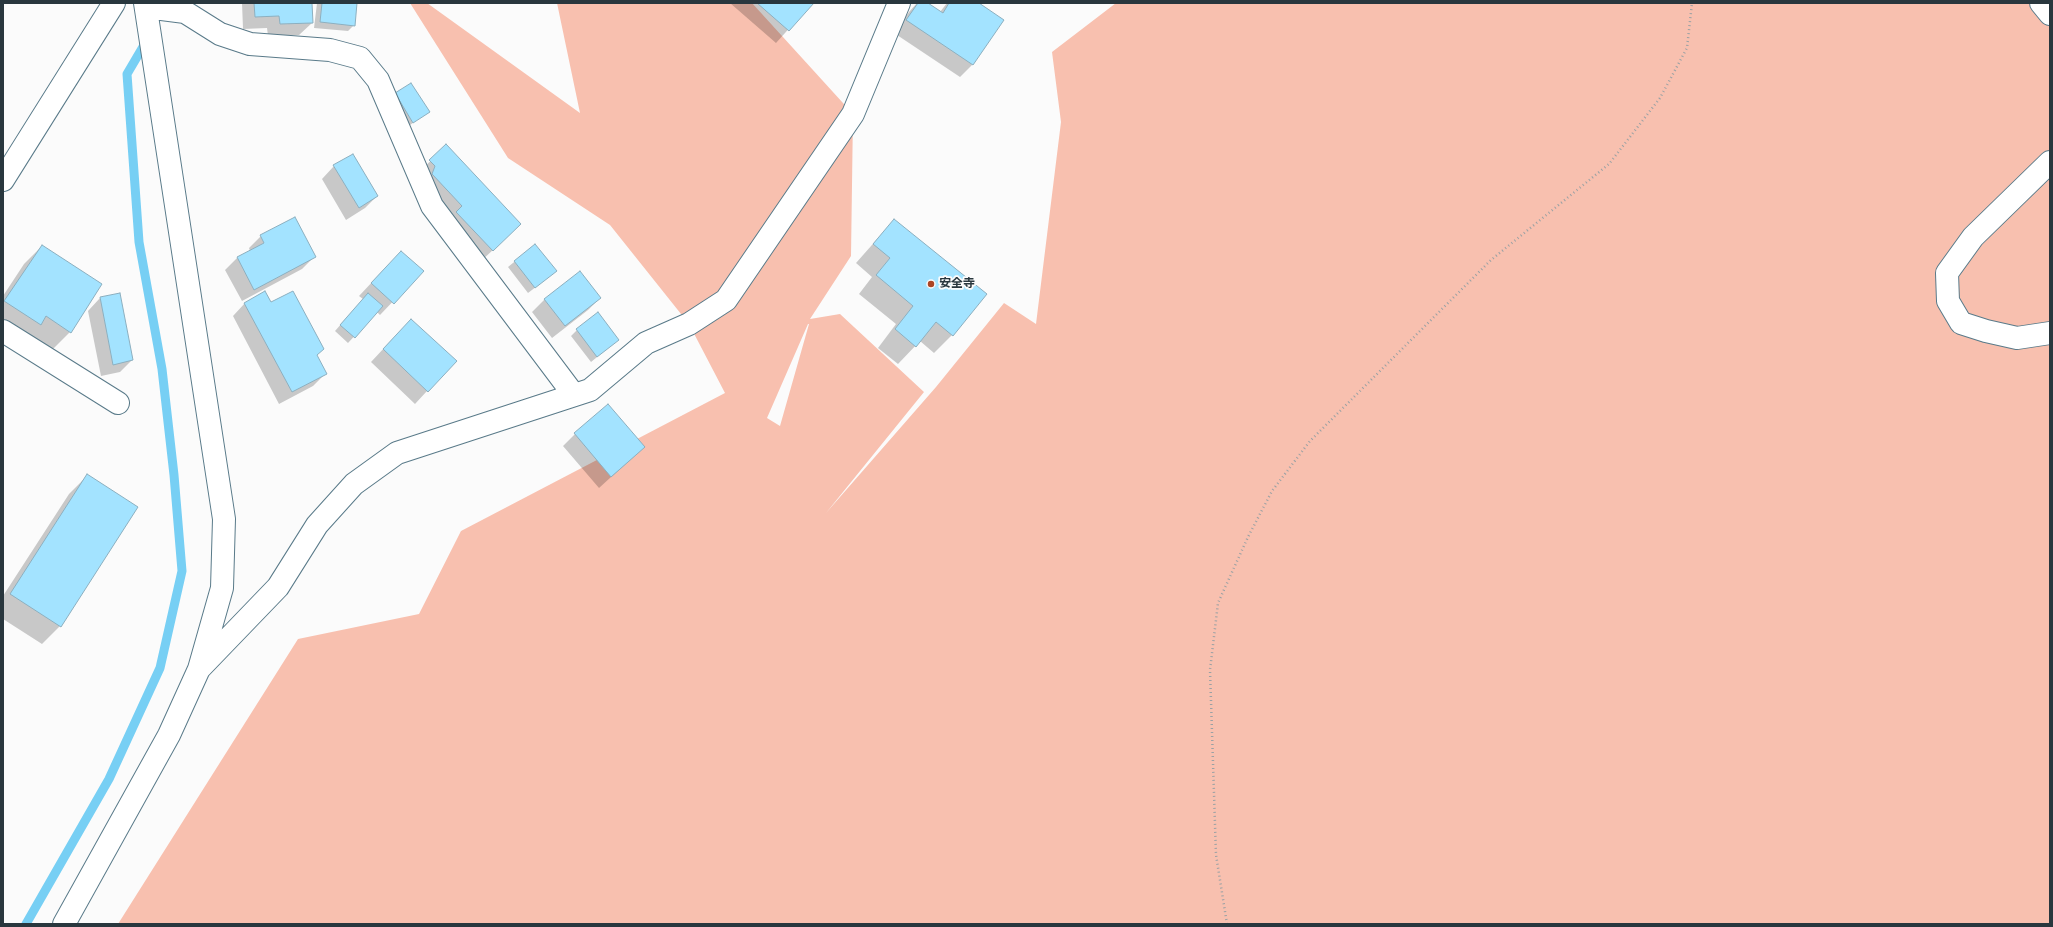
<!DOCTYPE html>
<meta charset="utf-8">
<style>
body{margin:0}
#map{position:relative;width:2053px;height:927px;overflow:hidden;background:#fbfbfb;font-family:Manrope,sans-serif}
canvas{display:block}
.frame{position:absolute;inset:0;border:4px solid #29373e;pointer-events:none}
</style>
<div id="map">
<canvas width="2053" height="927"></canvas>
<div class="frame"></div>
</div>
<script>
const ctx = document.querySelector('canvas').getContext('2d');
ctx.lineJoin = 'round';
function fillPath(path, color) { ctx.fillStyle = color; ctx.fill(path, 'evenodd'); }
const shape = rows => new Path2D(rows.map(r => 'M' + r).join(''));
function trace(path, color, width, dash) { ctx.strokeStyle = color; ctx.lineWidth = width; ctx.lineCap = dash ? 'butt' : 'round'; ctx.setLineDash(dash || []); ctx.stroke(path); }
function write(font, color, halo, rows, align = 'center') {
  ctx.font = font + ' Manrope,"Noto Sans JP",sans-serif'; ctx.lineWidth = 3.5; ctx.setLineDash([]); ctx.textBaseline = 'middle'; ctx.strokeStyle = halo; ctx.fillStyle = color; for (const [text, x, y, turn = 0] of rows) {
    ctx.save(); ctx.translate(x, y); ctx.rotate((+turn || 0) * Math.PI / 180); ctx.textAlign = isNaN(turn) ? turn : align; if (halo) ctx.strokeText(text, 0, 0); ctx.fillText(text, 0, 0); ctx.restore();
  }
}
fillPath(shape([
 [410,3,427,3,580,113,557,3,752,3,853,114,851,256,810,319,840,314,924,392,826,513,936,387,1004,303,1036,324,1061,122,1052,52,1116,3,2050,3,2050,924,118,924,298,639,419,614,461,531,725,393,689,324,610,225,508,158],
 [808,324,809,324,780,426,767,418]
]), '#f8c0af');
fillPath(shape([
 [242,3,311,3,312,23,299,35,268,36,267,28,243,29],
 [317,3,356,3,354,25,348,31,314,28],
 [730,3,812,3,776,43],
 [917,3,926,3,940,12,947,3,977,3,1002,20,972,65,960,77,894,33,909,12],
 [395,94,428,112,406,128],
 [446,146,508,236,480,262,418,173],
 [334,166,377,196,365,208,346,220,322,179],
 [894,220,952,335,934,353,920,341,898,364,878,348,896,324,859,294,872,277,856,263],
 [261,236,315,256,302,269,242,301,225,270,237,258,250,251,249,248],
 [535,245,549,277,528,293,508,267],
 [42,246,70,332,52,350,3,330,3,296,24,264],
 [389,264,422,271,380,315,377,312,348,343,335,331,363,299,359,296],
 [580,272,600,298,588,310,552,338,532,312,544,300],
 [100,298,132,360,120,372,101,376,88,311],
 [245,303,271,303,316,355,325,374,313,386,279,404,233,316],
 [577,330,618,340,591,362,571,336],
 [399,332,427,391,415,404,371,362],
 [575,434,644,447,599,488,563,446],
 [87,476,136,508,60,626,42,644,3,619,3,596,69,494]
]), '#0003');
trace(shape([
 [26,924,109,779,160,668,182,571,174,475,162,369,139,242,127,74,147,40]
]), '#77cff4', 9);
const building = shape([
 [254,3,312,3,313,23,280,24,279,16,255,17,254,3],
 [322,3,357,3,355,26,320,22,322,3],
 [757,3,814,3,789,31,757,3],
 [918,3,928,3,943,13,949,3,979,3,1004,20,973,65,906,20,918,3],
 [411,83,430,112,413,123,395,93,411,83],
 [446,144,521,224,493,251,456,212,462,206,432,174,435,166,429,160,446,144],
 [353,154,378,196,359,208,333,165,353,154],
 [295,217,316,257,254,290,237,257,264,243,260,235,295,217],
 [894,219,987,294,953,336,936,322,916,347,895,329,913,306,876,275,890,258,873,244,894,219],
 [535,244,557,271,535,288,514,261,535,244],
 [42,245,102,284,71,333,46,316,41,325,4,301,42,245],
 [401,251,424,271,394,304,371,283,401,251],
 [580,271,601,298,565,326,544,299,580,271],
 [265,291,271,302,293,291,324,349,317,355,327,374,292,392,244,303,265,291],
 [120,293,133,360,113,365,100,297,120,293],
 [368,293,383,306,355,338,340,325,368,293],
 [598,312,619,340,597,357,576,329,598,312],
 [411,319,457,361,428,392,383,349,411,319],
 [608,404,645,447,611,477,574,433,608,404],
 [87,474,138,507,61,627,10,594,87,474]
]);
fillPath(building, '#a3e3ff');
trace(building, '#8cafbf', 1);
const minor = shape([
 [2041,3,2050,14],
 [146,7,185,12,220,34,250,44,330,50,360,58,378,80,432,206,574,395],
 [2050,162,1973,237,1947,273,1948,301,1961,323,1986,331,2017,338,2050,333],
 [3,180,114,3],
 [3,331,118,403],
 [199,669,278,587,317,525,354,484,397,453,590,390,646,343,689,324,726,300,853,114,899,3],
 [64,924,169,735,199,669,222,588,224,519,145,3]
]);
trace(minor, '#597a89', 24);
trace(shape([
 [1227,924,1216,855,1210,670,1218,603,1248,537,1272,491,1310,441,1491,260,1609,164,1660,98,1687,48,1692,3]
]), '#9aa1a4', 2.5, [1, 3]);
trace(minor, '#fff', 22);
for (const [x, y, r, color] of [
 [931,284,4,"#ac4424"]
]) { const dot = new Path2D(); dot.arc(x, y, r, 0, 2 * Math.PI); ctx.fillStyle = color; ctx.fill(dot); trace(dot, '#fbfbfb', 1.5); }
write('bold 12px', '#29373e', '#fbfbfb', [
 ["安全寺",939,284]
], 'left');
</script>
